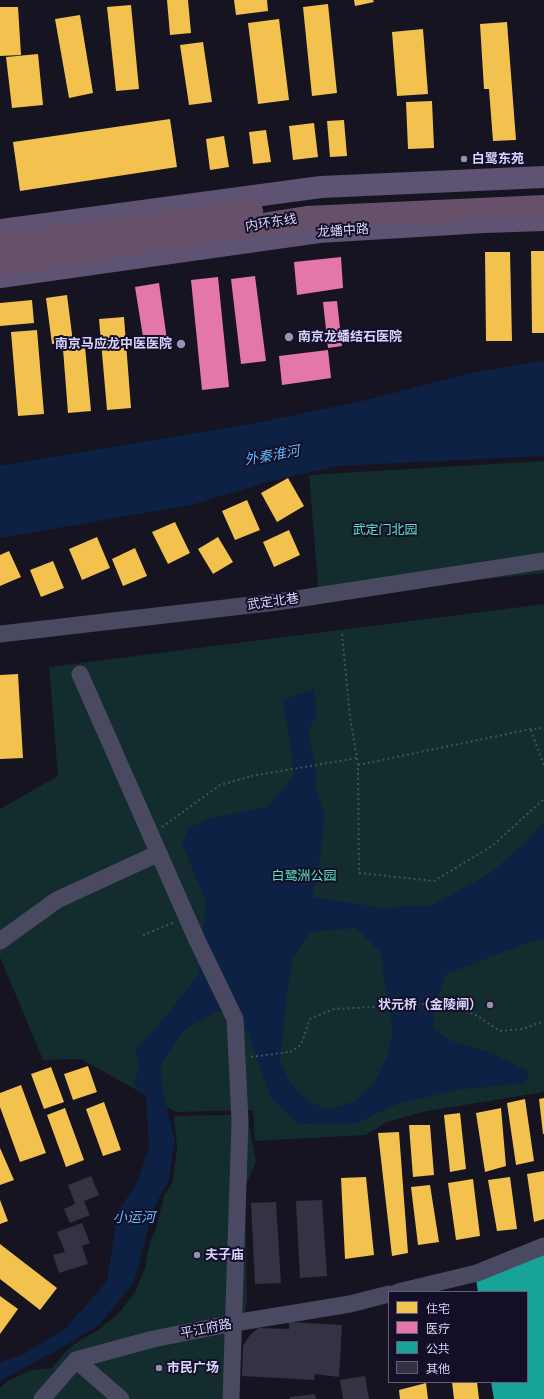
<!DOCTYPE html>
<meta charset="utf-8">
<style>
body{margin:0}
#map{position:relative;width:544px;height:1399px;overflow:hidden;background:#161421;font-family:"IBM Plex Sans","Noto Sans SC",sans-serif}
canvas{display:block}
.legend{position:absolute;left:388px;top:1291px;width:140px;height:92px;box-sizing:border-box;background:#130f26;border:1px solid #625e7d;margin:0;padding:5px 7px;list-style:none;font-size:12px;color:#d9d4ff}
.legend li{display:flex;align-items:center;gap:8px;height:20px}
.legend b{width:20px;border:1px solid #625e7d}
</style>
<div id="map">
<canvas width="544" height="1399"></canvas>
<ul class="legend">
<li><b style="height:11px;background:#f2c14e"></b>住宅</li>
<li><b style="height:11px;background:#e377a8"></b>医疗</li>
<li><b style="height:11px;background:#17a398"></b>公共</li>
<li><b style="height:11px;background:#343243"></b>其他</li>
</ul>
</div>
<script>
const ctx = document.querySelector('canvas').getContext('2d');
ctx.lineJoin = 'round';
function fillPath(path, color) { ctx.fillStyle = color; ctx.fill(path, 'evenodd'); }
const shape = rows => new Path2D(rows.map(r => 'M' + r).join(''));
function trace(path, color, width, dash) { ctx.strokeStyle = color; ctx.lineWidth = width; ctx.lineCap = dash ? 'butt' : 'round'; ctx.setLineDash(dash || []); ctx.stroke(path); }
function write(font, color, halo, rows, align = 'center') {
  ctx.font = font + ' "IBM Plex Sans","Noto Sans SC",sans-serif'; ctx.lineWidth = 4; ctx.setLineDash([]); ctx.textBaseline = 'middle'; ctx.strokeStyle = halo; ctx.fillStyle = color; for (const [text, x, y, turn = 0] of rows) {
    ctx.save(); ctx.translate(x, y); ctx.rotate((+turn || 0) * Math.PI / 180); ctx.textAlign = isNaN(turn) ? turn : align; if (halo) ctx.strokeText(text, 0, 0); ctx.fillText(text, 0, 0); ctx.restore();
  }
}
fillPath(shape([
 [544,461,544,573,319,597,309,475],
 [544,604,544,1092,422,1112,387,1122,366,1135,255,1141,253,1110,176,1112,81,1059,43,1060,0,957,0,809,58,776,49,667],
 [218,1115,247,1115,256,1162,245,1187,247,1301,241,1335,237,1399,0,1399,0,1388,6,1382,31,1370,52,1368,65,1352,80,1340,97,1331,120,1312,135,1292,145,1268,150,1242,156,1229,164,1196,173,1181,177,1148,174,1116]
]), '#132c2d');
fillPath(shape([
 [544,360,544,456,337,466,271,481,191,505,0,538,0,466,262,422,366,400,467,374],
 [314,689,317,713,308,732,316,772,316,788,324,814,321,852,312,897,382,908,433,905,489,874,524,844,544,822,544,940,532,941,446,974,435,1006,433,1029,452,1041,494,1054,530,1072,525,1083,456,1090,397,1104,356,1123,299,1124,272,1099,257,1060,242,1016,218,1011,184,1030,161,1065,162,1089,175,1139,169,1179,153,1210,134,1282,100,1324,61,1348,0,1381,0,1362,24,1354,66,1328,107,1281,118,1211,137,1183,149,1147,146,1097,134,1084,139,1068,136,1049,162,1021,199,974,206,902,182,844,189,828,210,818,268,807,294,776,290,743,283,700],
 [356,928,381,953,386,992,393,1030,387,1057,374,1084,355,1101,330,1110,306,1101,289,1081,280,1062,284,1021,292,958,311,932]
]), '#0d2144');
fillPath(shape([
 [167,0,188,0,191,33,170,35],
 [234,0,267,0,268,11,236,15],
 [354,0,373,0,374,2,355,6],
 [328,4,337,93,312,96,303,7],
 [131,5,139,89,116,91,107,7],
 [0,7,18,7,21,55,0,56],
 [80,15,93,93,69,98,55,19],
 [279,19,289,100,258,104,248,23],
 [507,22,516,140,493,141,489,89,484,89,480,24],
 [423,29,428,94,397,96,392,32],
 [203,42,212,102,189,105,180,45],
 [38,54,43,105,12,108,6,57],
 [432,101,434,148,408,149,406,102],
 [170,119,177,167,20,191,13,142],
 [344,120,347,156,330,157,327,121],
 [314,123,318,157,293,160,289,126],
 [266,130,271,162,253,164,249,132],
 [224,136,229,167,210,170,206,139],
 [531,251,544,251,544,333,532,333],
 [485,252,510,252,512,341,486,341],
 [67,295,73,342,52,344,46,298],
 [32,300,34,323,0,326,0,303],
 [124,317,131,408,107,410,99,319],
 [37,330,44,414,18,416,11,332],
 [85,347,91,411,68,413,63,349],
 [288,478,304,506,277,522,261,493],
 [247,500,260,530,235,540,222,511],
 [175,522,190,553,168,564,152,532],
 [289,530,300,555,274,567,263,542],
 [97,537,110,568,82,580,69,549],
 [218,537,233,562,213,574,198,549],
 [135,548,147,576,123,586,112,559],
 [9,551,21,577,0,586,0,555],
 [53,561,64,588,41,597,30,570],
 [18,674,23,758,0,759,0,675],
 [88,1066,97,1092,73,1100,64,1074],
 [51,1067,64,1102,44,1109,31,1074],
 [21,1085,46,1153,20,1162,0,1107,0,1093],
 [544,1098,544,1134,543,1134,539,1099],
 [525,1099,534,1161,516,1165,507,1103],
 [104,1102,121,1150,103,1156,86,1109],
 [65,1108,84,1160,66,1167,47,1115],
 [501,1108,506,1166,485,1172,476,1113],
 [460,1113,466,1169,450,1172,444,1115],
 [409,1125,430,1125,434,1175,413,1177],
 [399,1132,408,1253,392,1256,378,1133],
 [0,1148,14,1180,0,1185],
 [544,1171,544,1219,534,1222,527,1174],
 [366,1177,374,1255,345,1259,341,1178],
 [510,1177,517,1229,497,1231,488,1180],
 [473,1179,480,1236,456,1240,448,1183],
 [430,1185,439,1242,418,1245,411,1187],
 [0,1200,8,1221,0,1224],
 [0,1244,57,1288,40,1310,0,1279],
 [0,1296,18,1309,0,1334],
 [452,1382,477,1382,479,1399,454,1399],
 [426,1383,428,1399,400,1399,399,1390]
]), '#f2c14e');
fillPath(shape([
 [341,257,343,288,297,295,294,262],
 [255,276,266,361,241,364,231,279],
 [218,277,229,387,202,390,191,280],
 [159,283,167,340,144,343,135,287],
 [337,301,342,346,328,348,323,302],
 [328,350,331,378,282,385,279,356]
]), '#e377a8');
fillPath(shape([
 [544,1254,544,1399,494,1399,491,1382,527,1382,527,1292,478,1292,476,1279]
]), '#17a398');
fillPath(shape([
 [91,1176,99,1195,84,1201,90,1215,70,1223,64,1209,75,1204,68,1185],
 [322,1200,327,1276,300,1278,296,1201],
 [276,1202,281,1283,255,1284,251,1203],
 [82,1223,90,1243,71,1250,82,1246,88,1264,59,1273,53,1255,65,1252,57,1232],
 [289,1322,342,1325,339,1377,315,1374,314,1380,242,1376,243,1346,250,1335,258,1328,289,1329],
 [365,1376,369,1399,343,1399,340,1380],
 [315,1394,316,1399,290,1399,290,1397]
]), '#343243');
trace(shape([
 [342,634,350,717,358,765,359,873,434,881,492,846,544,799],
 [531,730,544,766],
 [358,765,531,729,544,728],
 [251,776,357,758],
 [162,827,220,785,252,776],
 [143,935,175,922],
 [290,1052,301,1045,310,1019,334,1009,445,1003,474,1014,500,1031,523,1029,544,1021]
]), '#44505f', 2, [2, 3]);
trace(shape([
 [0,634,277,602,544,561],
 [80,674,196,938,235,1019,240,1121,231,1399],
 [0,941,57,900,159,853],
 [398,1292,477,1273,544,1246],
 [76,1360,121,1399],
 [42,1399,76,1360,153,1339,234,1323,350,1304,389,1294]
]), '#4a4962', 17);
trace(shape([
 [0,230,321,187,544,177],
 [0,277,319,232,484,222,544,220]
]), '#5e5373', 22);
trace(shape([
 [0,244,252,211],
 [0,265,307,217,544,206]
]), '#67516a', 22);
trace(shape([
 [251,1057,290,1052]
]), '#44505f', 2, [2, 3]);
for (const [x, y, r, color] of [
 [464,159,4,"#9591b1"],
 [289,337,5,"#9591b1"],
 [181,344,5,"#9591b1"],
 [490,1005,4,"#9591b1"],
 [197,1255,4,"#9591b1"],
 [159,1368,4,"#9591b1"]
]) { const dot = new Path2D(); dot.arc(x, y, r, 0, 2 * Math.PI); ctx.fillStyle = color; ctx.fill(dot); trace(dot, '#130f26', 1.5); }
write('bold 13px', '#d9d4ff', '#130f26', [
 ["白鹭东苑",472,159],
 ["南京龙蟠结石医院",298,337],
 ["南京马应龙中医医院",172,344,"right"],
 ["状元桥（金陵闸）",482,1005,"right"],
 ["夫子庙",205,1255],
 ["市民广场",167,1368]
], 'left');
write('13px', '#d9d4ff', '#130f26', [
 ["内环东线",271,223,-9],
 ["龙蟠中路",343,231,-4],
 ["武定北巷",273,602,-8],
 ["平江府路",206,1329,-11]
]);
write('13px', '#5fe0c0', '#130f26', [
 ["武定门北园",385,530],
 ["白鹭洲公园",304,876]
]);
write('italic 14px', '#62b6ff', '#130f26', [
 ["外秦淮河",272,456,-10],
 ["小运河",134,1218]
]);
</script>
